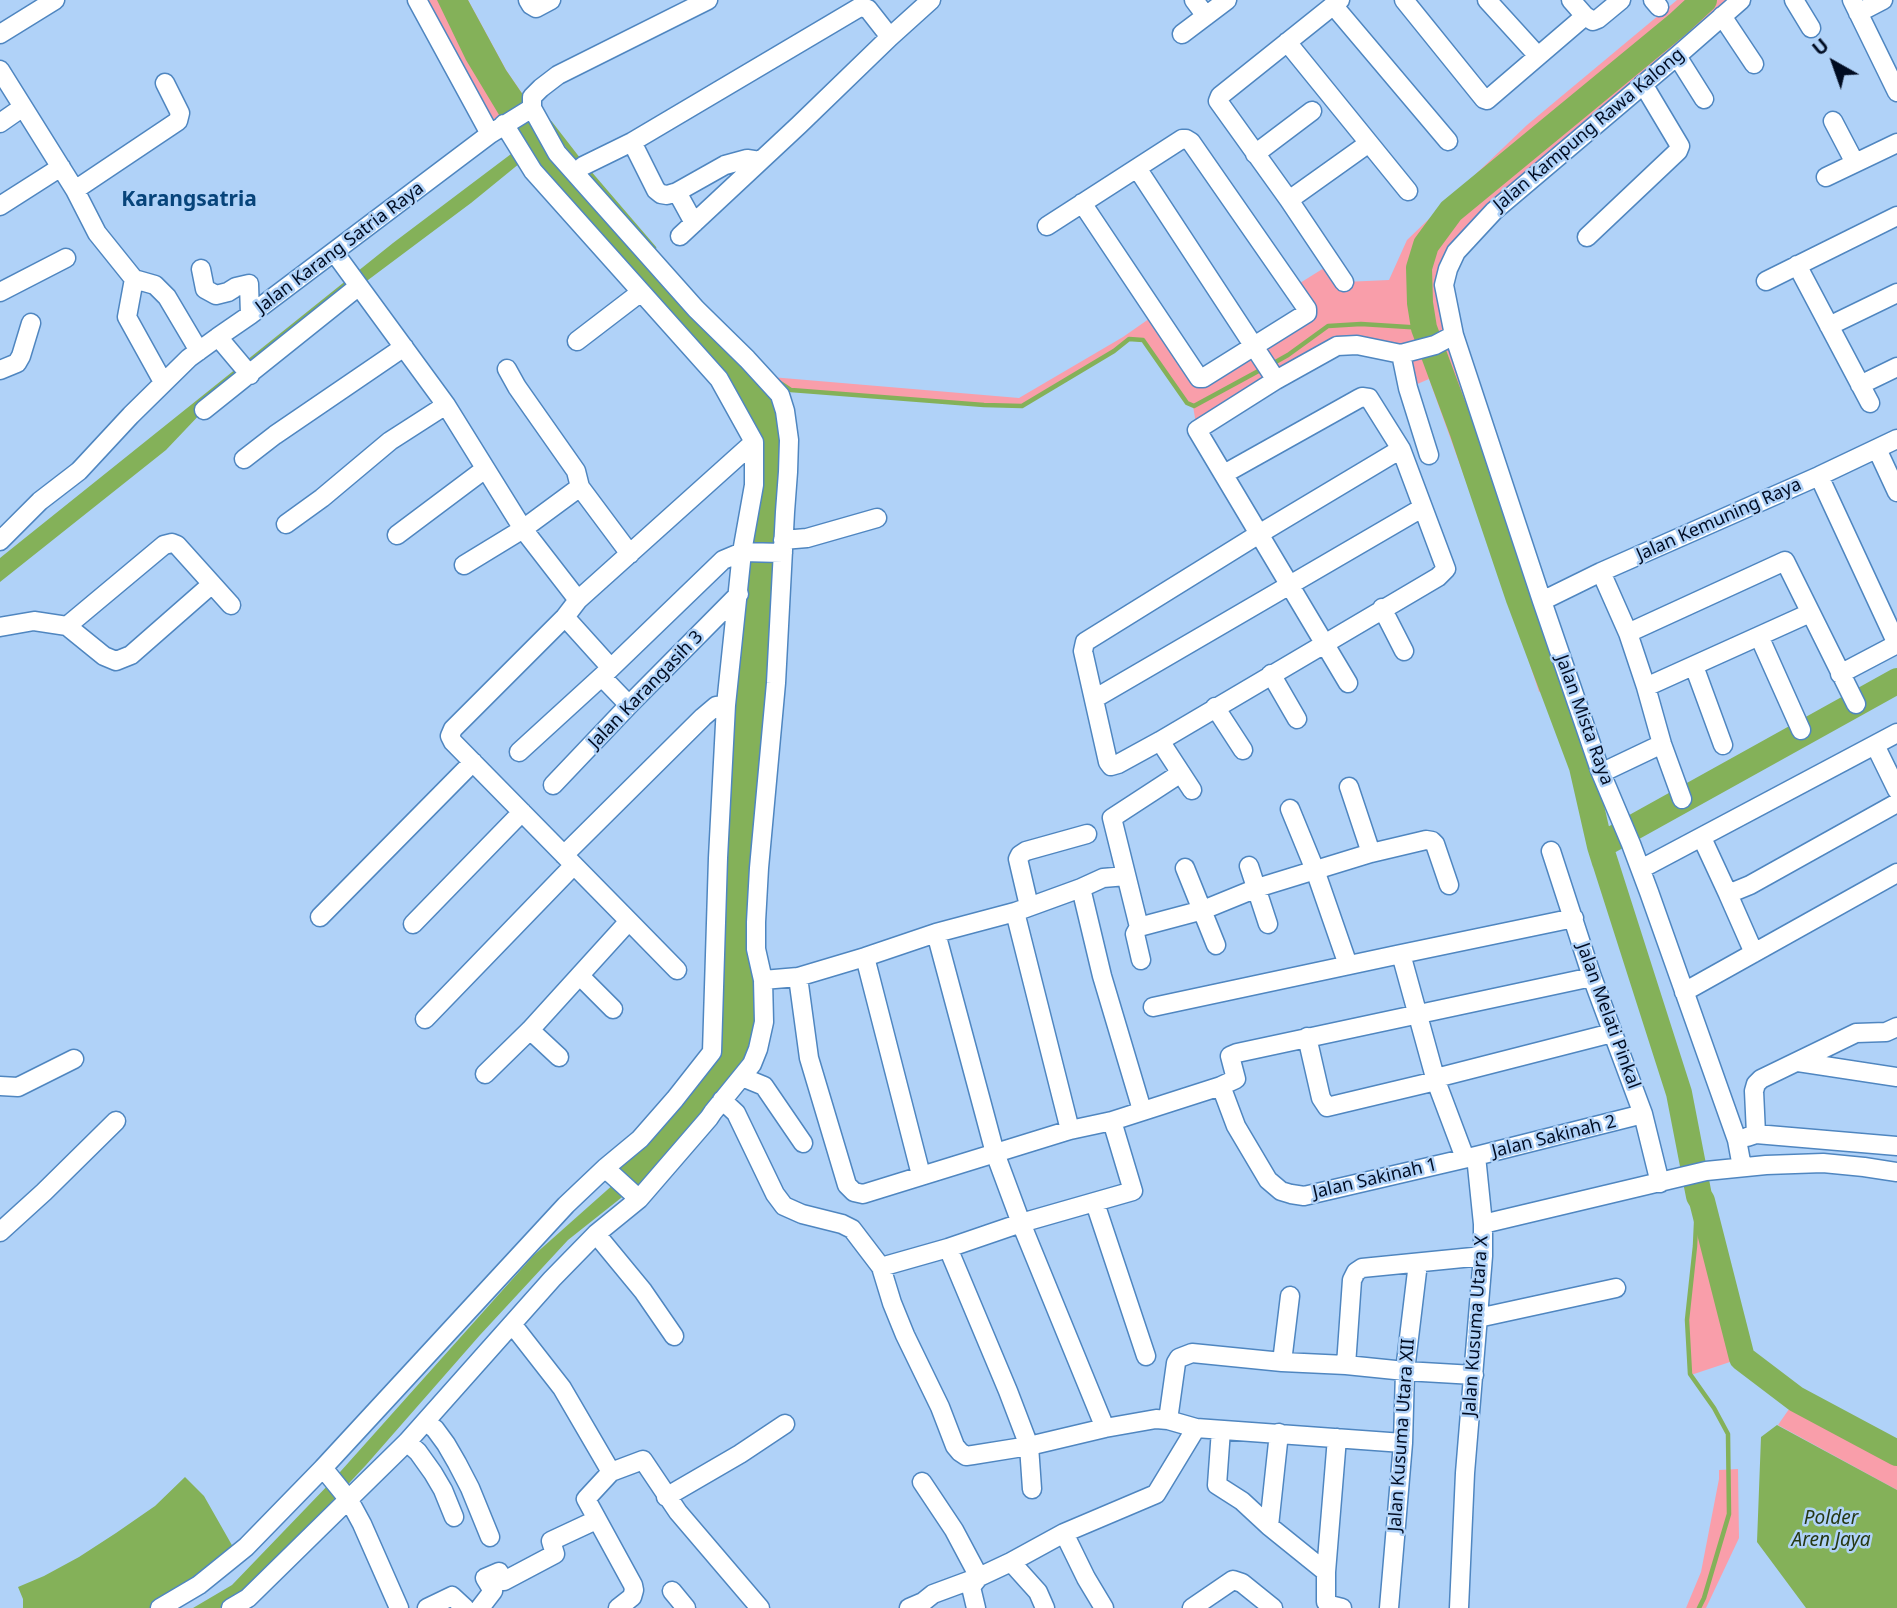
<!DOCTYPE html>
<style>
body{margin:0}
#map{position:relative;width:1897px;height:1608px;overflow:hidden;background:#b0d2f8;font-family:"Noto Sans",sans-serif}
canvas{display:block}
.north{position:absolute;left:1799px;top:28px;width:70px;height:70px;-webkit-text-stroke:5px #b0d2f8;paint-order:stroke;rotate:320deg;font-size:19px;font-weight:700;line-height:28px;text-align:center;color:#000c22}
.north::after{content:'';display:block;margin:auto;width:24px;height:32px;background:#000c22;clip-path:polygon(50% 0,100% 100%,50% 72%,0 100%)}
</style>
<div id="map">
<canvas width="1897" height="1608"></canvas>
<div class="north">U</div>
</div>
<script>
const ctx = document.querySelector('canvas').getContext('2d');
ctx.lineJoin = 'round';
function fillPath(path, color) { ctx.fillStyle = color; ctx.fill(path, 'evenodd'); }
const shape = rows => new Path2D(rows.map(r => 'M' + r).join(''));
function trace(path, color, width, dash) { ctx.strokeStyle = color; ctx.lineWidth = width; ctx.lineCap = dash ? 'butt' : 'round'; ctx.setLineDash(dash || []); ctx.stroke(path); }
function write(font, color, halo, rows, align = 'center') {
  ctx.font = font + ' "Noto Sans",sans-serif'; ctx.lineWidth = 5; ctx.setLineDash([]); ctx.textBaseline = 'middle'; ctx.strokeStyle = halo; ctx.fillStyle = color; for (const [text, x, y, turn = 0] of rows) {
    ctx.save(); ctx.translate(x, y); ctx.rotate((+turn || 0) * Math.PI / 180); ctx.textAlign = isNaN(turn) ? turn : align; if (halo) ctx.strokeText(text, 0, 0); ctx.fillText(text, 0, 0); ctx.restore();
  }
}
fillPath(shape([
 [417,0,468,0,506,70,532,108,548,121,565,144,690,292,771,377,1019,398,1123,337,1156,314,1197,377,1305,315,1292,288,1332,263,1344,282,1389,280,1407,240,1527,125,1677,0,1741,0,1494,211,1444,285,1568,679,1539,692,1510,603,1429,379,1408,388,1401,354,1357,345,1197,430,1193,406,1187,403,1143,340,1128,339,1114,351,1022,406,984,405,792,390,780,395,557,153,490,134],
 [1705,1172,1702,1201,1742,1358,1691,1375,1687,1320,1695,1246,1697,1202,1685,1181],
 [1796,1399,1897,1453,1897,1490,1778,1425],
 [1738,1469,1739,1538,1706,1608,1686,1608,1701,1572,1719,1479,1719,1470]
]), '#f99eaa');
fillPath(shape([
 [437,0,468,0,506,70,532,108,547,136,785,411,758,1049,639,1199,605,1168,712,1052,719,838,754,485,739,413,525,159,471,203,356,289,204,410,166,450,0,582,0,558,393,243,519,148,466,60],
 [615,1183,626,1194,568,1240,480,1335,366,1465,270,1568,241,1596,220,1608,193,1608,232,1585,332,1481,534,1255],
 [1777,1425,1897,1490,1897,1608,1806,1608,1757,1542,1761,1437],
 [185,1477,204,1496,233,1547,160,1608,23,1608,23,1599,18,1587,44,1576,79,1557,116,1533,155,1506]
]), '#84b159');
trace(shape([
 [550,123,581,163],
 [587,170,654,248],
 [1272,364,1288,355,1328,326,1361,324,1424,328],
 [779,382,791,390,984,405,1022,406,1114,351,1129,339,1143,340,1187,403,1194,406,1264,368],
 [1699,1608,1704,1598,1729,1514,1728,1434,1714,1408,1690,1374,1687,1320,1695,1246,1697,1202,1699,1196,1702,1201,1742,1358,1796,1399,1897,1453]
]), '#84b159', 4.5);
trace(shape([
 [1605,862,1600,846,1897,681],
 [1696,1181,1699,1196,1702,1201,1742,1358,1796,1399,1897,1453],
 [1699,1196,1679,1093,1600,846,1582,767,1519,599,1463,433,1424,328,1420,303,1419,268,1426,245,1451,211,1678,24,1704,0]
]), '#84b159', 26);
const minor = shape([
 [417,0,490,134],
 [528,0,531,5,536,8,551,0],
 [1194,0,1206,16],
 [1340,0,1220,96,1218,101,1289,200,1344,282],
 [1404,0,1484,99,1487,100,1585,16],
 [1487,0,1538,56],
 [1571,0,1585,16,1593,21,1598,19,1621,0],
 [1653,0,1659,7],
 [1741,0,1677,56,1494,211,1456,252,1448,269,1444,285,1454,335,1542,601,1601,773,1631,844,1649,892,1737,1140,1742,1167],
 [1794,0,1811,28],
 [1852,0,1897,92],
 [1333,5,1448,141],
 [1858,13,1883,0],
 [1722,16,1754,64],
 [0,34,55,0],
 [1182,34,1227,0],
 [1287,42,1408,191],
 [1677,56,1704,99],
 [0,70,75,190,97,233,134,279,155,285,167,297,199,351],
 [1833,121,1855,163],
 [0,123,23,107],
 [632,142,656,190,661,194,667,195,677,192,725,165,747,159,760,161],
 [1255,154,1312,111],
 [583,166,632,142,860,7,868,9,890,37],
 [1137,168,1276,380],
 [1826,177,1897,143],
 [75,190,178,121,180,113,165,83],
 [677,192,694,223],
 [1289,200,1369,143],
 [0,206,61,167],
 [1047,226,1182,139,1186,139,1191,142,1307,309,1307,313,1203,378,1199,378,1082,203],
 [680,236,799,125,890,37,931,0],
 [1587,237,1678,151,1680,146,1643,84],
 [334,252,446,405,523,529,578,600],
 [1797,265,1870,403],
 [201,269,205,289,216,295,228,292,236,287,249,284,250,315],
 [134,279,127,317,163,382],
 [1766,281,1897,216],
 [0,292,66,258],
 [1829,326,1897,293],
 [218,337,250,375],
 [577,341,641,292],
 [1401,354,1408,388,1429,455],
 [507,369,517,387,576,471,580,487,630,554],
 [0,370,17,363,21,356,31,323],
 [1860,385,1897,367],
 [204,410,359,286],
 [1877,449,1897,492],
 [244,459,275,435,404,347],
 [1224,474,1358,399,1362,397,1369,398,1401,449,1446,569,1438,577,1160,741,1118,764,1111,766,1108,762,1083,651,1085,642,1259,534,1401,449],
 [1819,476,1897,644],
 [286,524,322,498,390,441,446,405],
 [397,535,485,469],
 [783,540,807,538,877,518],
 [0,541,40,501,79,471,131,415,189,358,218,337,250,315,490,134,532,108],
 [464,565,523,529,580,487],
 [1601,572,1628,633,1646,687,1662,744,1682,799],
 [1542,601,1601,572,1819,476,1897,439],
 [1382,608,1404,651],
 [565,617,611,668],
 [67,626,164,545,172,543,177,545,231,605],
 [0,627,34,621,67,626,104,656,116,661,131,655,212,584],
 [1628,633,1785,561,1856,704],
 [1759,636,1801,730],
 [1694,666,1723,745],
 [1271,674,1297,719],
 [1840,674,1897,644],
 [602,677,629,705],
 [1348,683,1197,430,1276,380,1337,346,1357,345,1401,354,1435,345,1454,335],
 [1646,687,1810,613],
 [1094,699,1422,508],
 [1215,707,1243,750],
 [1160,741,1192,790],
 [1875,745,1897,790],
 [519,752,611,668,723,560,742,552,783,553],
 [1601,773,1662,744],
 [553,785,629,705,739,594],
 [1349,787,1371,853],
 [1290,809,1315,870,1348,965],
 [1702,838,1728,894],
 [1551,851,1592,977,1643,1114,1660,1183],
 [564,855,703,717,716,706,726,705],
 [1249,866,1268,924],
 [1185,868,1216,945],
 [1641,869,1897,733],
 [1081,888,1102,976,1142,1110],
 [1029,906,1018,859,1020,855,1026,851,1087,834],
 [1015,912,1070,1130],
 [320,917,473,762],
 [629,921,677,970],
 [413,924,522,812],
 [1139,927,1203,910,1257,888,1371,853,1426,840,1432,841,1435,844,1449,885],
 [936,933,995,1153,1021,1223,1105,1428],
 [1754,953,1728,894,1750,885,1897,803],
 [1401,954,1574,918],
 [865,957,921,1175],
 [1141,960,1135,934,1139,927,1112,818,1181,773],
 [580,976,613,1009],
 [798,977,809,1058,847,1185,854,1192,863,1194,1070,1130,1112,1121,1221,1086,1236,1079,1230,1056,1237,1053,1592,977],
 [763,980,798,977,865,957,936,933,1015,912,1081,888,1103,878,1126,876],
 [1684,992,1897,873],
 [1153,1007,1401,954,1436,1081,1465,1158],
 [425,1019,574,865],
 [530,1030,559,1057],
 [1307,1037,1321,1098,1327,1107,1436,1081],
 [1798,1062,1897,1077],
 [485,1074,530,1030,629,921,453,742,450,736,453,729,565,617,578,600,754,442],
 [742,1077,764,1086,803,1143],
 [1436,1078,1612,1033],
 [0,1086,18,1087,74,1059],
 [1221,1086,1236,1126,1268,1180,1281,1191,1291,1194,1304,1196,1476,1156,1643,1114],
 [722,1100,736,1113,775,1194,784,1206,802,1214,842,1224,852,1229,881,1267,892,1303,905,1335,940,1407,955,1446,960,1452,966,1456,973,1455,1029,1446,1032,1489],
 [1756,1134,1754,1091,1756,1084,1761,1079,1856,1033,1886,1032,1897,1027],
 [1747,1137,1756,1134,1897,1146],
 [605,1168,639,1199],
 [1095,1203,1146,1356],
 [1483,1224,1706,1171,1766,1165,1823,1163,1864,1167,1897,1172],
 [0,1232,44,1192,116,1121],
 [596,1234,643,1291,674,1336],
 [948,1248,1008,1391,1029,1446,1105,1428,1156,1419,1168,1420,1196,1428,1403,1443],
 [881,1267,948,1248,1021,1223,1133,1191,1112,1121],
 [1478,1318,1616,1288],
 [512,1324,562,1388,611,1472,586,1499,633,1585,634,1590,632,1597,618,1608],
 [1282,1362,1290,1296],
 [1346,1365,1352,1280,1356,1272,1362,1268,1483,1256],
 [1168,1420,1176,1363,1179,1358,1192,1353,1282,1362,1346,1365,1405,1371,1474,1375],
 [426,1422,435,1429,446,1444,457,1463,470,1488,490,1537],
 [1221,1430,1217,1485,1242,1501,1269,1526,1326,1572],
 [1337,1438,1326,1572,1326,1602,1330,1605,1342,1608],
 [407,1442,418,1452,433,1473,443,1490,454,1517],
 [323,1468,349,1500,362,1524,399,1608],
 [611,1472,643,1460,678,1512,760,1608],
 [922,1482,954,1530,979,1577,971,1587,976,1608],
 [666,1497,740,1454,785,1424],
 [1269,1526,1279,1433],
 [1064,1533,1086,1578,1104,1608],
 [1011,1562,1038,1592,1045,1608],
 [672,1591,686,1608],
 [160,1608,199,1585,246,1547,323,1468,566,1205,605,1168,640,1139,675,1099,712,1052,718,858,726,705,742,552,754,485,754,442,719,379,533,171,504,124],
 [231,1608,248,1598,407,1442,552,1279,596,1234,639,1199,709,1118,713,1112,752,1064,758,1049,764,1022,763,980,756,949,756,922,759,868,776,683,785,512,788,472,789,440,785,411,780,395,747,359,696,309,557,153,532,108,532,97,541,88,558,75,708,0],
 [427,1608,452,1596,465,1608],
 [480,1608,493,1591,485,1578,499,1572,504,1581,555,1554,551,1541,596,1520],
 [909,1608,923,1602,933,1594,979,1577,1011,1562,1064,1533,1156,1494,1196,1428],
 [1192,1608,1233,1580,1242,1583,1273,1608],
 [1389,1608,1403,1443,1405,1371,1418,1263],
 [1459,1608,1465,1473,1483,1256,1483,1224,1476,1156]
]);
trace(minor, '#4f86c0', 21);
trace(minor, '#fff', 18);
write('18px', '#000c22', '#b0d2f8', [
 ["Jalan Kampung Rawa Kalong",1589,130,-40],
 ["Jalan Karang Satria Raya",340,248,-37],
 ["Jalan Kemuning Raya",1719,520,-24],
 ["Jalan Karangasih 3",646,690,-46],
 ["Jalan Mista Raya",1584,720,70],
 ["Jalan Melati Pinkal",1608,1016,70],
 ["Jalan Sakinah 2",1554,1137,-14],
 ["Jalan Sakinah 1",1375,1179,-13],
 ["Jalan Kusuma Utara X",1476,1326,-86],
 ["Jalan Kusuma Utara XII",1402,1435,-86]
]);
write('italic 19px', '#263814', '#b0d2f8', [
 ["Polder",1831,1519],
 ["Aren Jaya",1831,1541]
]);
write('bold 21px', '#07447a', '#b0d2f8', [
 ["Karangsatria",189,200]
]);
</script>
